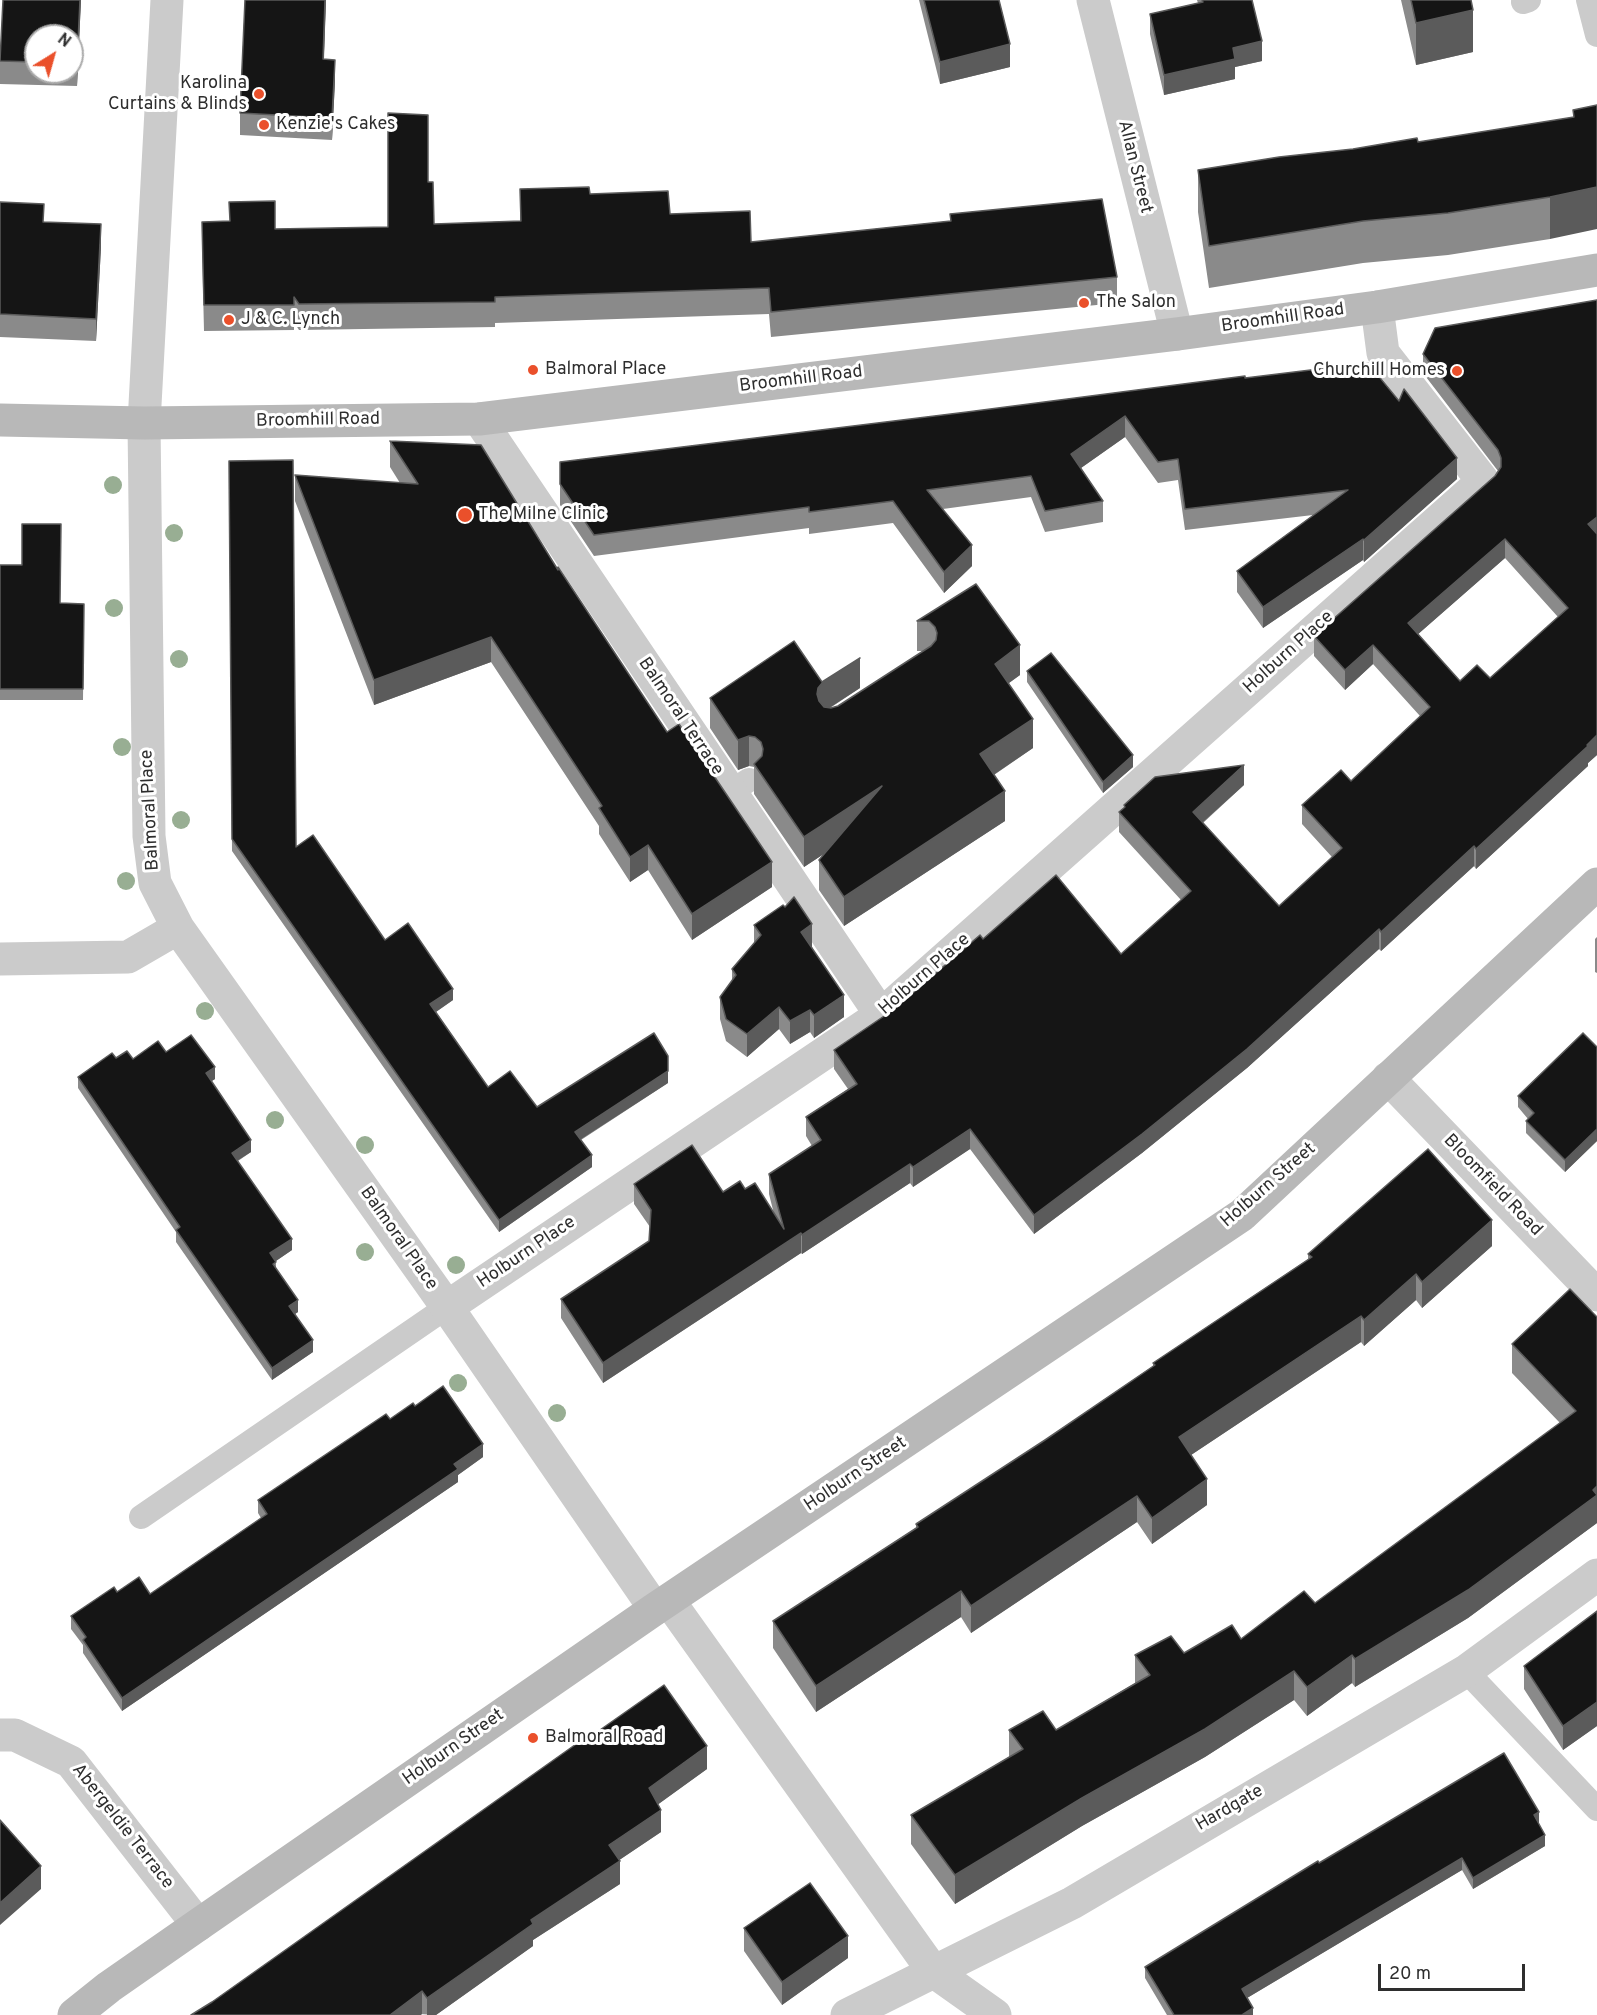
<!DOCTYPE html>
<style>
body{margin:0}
#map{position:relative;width:1597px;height:2015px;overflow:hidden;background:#fff;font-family:Overpass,sans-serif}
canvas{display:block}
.north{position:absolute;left:24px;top:24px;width:60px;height:60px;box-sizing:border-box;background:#fff;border:2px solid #ababab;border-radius:50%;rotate:37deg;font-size:16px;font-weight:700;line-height:24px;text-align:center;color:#2e2e2e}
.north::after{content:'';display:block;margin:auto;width:21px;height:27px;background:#ea502b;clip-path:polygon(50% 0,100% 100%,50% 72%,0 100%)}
.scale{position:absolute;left:1378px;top:1964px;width:147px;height:27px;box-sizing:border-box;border:3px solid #2e2e2e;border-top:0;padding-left:8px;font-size:18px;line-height:21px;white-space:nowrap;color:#2e2e2e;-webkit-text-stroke:4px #fff;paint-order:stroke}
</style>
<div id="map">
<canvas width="1597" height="2015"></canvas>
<div class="north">N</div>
<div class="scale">20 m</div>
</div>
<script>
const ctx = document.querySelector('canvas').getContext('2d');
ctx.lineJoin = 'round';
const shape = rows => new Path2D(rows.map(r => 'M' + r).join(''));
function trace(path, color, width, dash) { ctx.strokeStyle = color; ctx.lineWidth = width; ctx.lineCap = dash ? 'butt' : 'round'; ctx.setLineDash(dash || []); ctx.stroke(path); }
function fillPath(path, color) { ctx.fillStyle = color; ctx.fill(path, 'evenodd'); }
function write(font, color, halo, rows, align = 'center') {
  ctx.font = font + ' Overpass,sans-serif'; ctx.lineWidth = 6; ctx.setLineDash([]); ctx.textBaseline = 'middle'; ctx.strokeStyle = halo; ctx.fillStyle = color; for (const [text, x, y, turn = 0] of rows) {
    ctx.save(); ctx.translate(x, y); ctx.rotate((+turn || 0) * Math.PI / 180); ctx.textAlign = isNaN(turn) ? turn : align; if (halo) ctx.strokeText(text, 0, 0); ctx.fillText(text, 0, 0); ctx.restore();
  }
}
trace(shape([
 [1588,0,1597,35],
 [1523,2,1529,0],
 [730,792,749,780],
 [141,1517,447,1307],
 [1466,1671,1597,1809]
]), '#cbcbcb', 24);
trace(shape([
 [167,0,144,423,149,836,155,883,178,928,447,1307,655,1609],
 [1093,0,1177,334],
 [479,419,881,1015],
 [0,959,128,957,178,928],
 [1388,1078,1597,1295],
 [447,1307,881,1015,1483,481,1383,353,1377,307],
 [669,1601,933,1971,995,2015],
 [0,1735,15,1735,71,1762,198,1925],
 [847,2015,1072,1903,1466,1671,1597,1575]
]), '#cbcbcb', 33);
trace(shape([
 [0,420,144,423,479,419,1177,334,1377,307,1597,270],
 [74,2015,109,1987,198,1925,655,1609,1242,1215,1597,884]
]), '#b8b8b8', 33);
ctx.fillStyle = '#98ae93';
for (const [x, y] of [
 [113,485],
 [174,533],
 [114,608],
 [179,659],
 [122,747],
 [181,820],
 [126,881],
 [205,1011],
 [275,1120],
 [365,1145],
 [365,1252],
 [456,1265],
 [458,1383],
 [557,1413]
]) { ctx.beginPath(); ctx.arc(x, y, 9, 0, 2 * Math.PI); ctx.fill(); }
fillPath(shape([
 [81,0,77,86,0,84,0,53],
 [36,36,72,36,72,72,36,72],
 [245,0,326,0,324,60,335,81,332,140,240,135,240,113],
 [919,0,999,0,1010,67,940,84],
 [1197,0,1253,0,1252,0,1262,61,1235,67,1235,79,1164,95,1150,34,1150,14,1198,3],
 [1401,0,1471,0,1473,52,1416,65],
 [1597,105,1550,239,1448,255,1363,263,1209,288,1198,212,1198,170,1418,142,1573,118,1573,110],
 [428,182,434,224,520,221,520,189,590,194,670,214,751,242,950,221,950,214,1117,277,1117,303,771,337,769,314,495,323,495,327,299,330,294,322,294,330,204,331,202,247,275,229,388,227],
 [0,202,101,247,96,341,0,337],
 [1597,300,1597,755,1588,763,1588,766,1476,869,1474,866,1381,951,1379,949,1247,1068,1142,1153,1034,1234,970,1149,913,1187,910,1183,802,1254,801,1253,603,1383,561,1318,561,1299,649,1241,650,1227,634,1204,634,1184,723,1192,745,1189,774,1214,769,1194,769,1174,812,1146,806,1136,806,1117,848,1089,834,1069,834,1050,893,1010,983,939,1121,954,1181,900,1119,832,1119,812,1124,808,1124,805,1244,785,1203,823,1279,906,1332,857,1302,824,1302,805,1351,781,1420,716,1373,664,1345,690,1314,656,1314,636,1495,476,1498,471,1423,373,1423,354],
 [1505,558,1558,617,1490,678,1460,681,1418,634],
 [1245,378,1457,479,1364,562,1363,560,1263,628,1237,592,1237,571,1313,515,1185,530,1178,480,1158,483,1125,437,1081,468,1103,501,1103,522,1045,532,1031,497,943,509,972,566,944,593,893,523,809,534,809,528,594,556,560,505,560,462],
 [390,441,558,570,772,887,692,940,648,870,630,882,599,834,599,826,491,662,374,705,295,501,295,475,400,483,390,467],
 [229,461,296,847,385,940,453,1000,436,1012,488,1087,537,1107,668,1083,581,1140,592,1167,499,1232,232,851],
 [0,565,60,603,84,604,83,700,0,700],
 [976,584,1020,675,1009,683,1033,748,994,775,1005,821,844,926,819,890,819,860,825,853,804,867,754,794,754,767,749,766,738,770,710,728,710,698,822,682,860,688,830,708,838,706,923,651,917,651,917,621],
 [1027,671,1133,767,1103,793,1027,682],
 [754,925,812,947,844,1017,814,1038,810,1032,790,1044,779,1029,747,1057,726,1041,720,1019,720,997,732,981,732,969,754,944],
 [1597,937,1597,973,1595,972,1595,939],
 [1597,1047,1597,1141,1565,1172,1526,1133,1526,1121,1528,1119,1518,1107,1518,1096],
 [166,1052,215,1079,211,1081,251,1152,238,1161,292,1250,276,1261,276,1268,298,1312,295,1314,313,1352,272,1380,176,1242,176,1232,78,1088,78,1077,116,1058,133,1059],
 [1492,1246,1422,1308,1416,1300,1364,1346,1361,1342,1191,1455,1207,1505,1152,1544,1137,1522,971,1633,961,1617,816,1712,773,1648,773,1621,916,1528,916,1524,1045,1440,1153,1366,1153,1363,1308,1259,1308,1254],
 [1597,1317,1597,1523,1468,1618,1355,1687,1352,1683,1307,1716,1294,1700,1205,1757,1082,1826,955,1904,911,1844,911,1815,1009,1757,1009,1730,1056,1730,1135,1683,1135,1655,1184,1653,1241,1639,1315,1603,1560,1423,1512,1373,1512,1344],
 [415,1406,483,1457,458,1475,458,1482,122,1711,83,1653,83,1645,71,1629,71,1616,117,1592,150,1594,261,1518,258,1513,258,1500,390,1419],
 [1597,1611,1597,1726,1563,1750,1524,1689,1524,1666],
 [580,1744,707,1769,658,1804,661,1832,619,1860,620,1884,533,1940,533,1946,436,2015,212,2002],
 [1539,1824,1545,1846,1473,1889,1462,1870,1247,1998,1253,2015,1167,2015,1145,1978,1145,1967,1319,1863],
 [744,1928,848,1958,782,2005,744,1951]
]), '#8a8a8a');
fillPath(shape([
 [80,0,81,0,77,86,77,63],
 [325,0,326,0,323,81,323,59],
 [1473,10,1473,52,1416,65,1416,23],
 [1262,41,1262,61,1235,67,1235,79,1164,95,1164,75,1233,48],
 [1010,44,1010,67,940,84,940,62],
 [335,60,335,81,332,140,332,118],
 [1597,187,1597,229,1550,239,1550,197],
 [101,224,101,247,96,341,96,319],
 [1125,416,1125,437,1071,475,1071,454],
 [1457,458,1457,479,1364,562,1364,540],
 [1597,517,1597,537,1588,524],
 [1363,539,1363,560,1263,628,1263,607],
 [1505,539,1505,558,1408,643,1408,623],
 [972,545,972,566,944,593,944,572],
 [491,637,491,662,374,705,374,680],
 [1020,645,1020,675,995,693,995,664],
 [1373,645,1373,664,1345,690,1345,670],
 [860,658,860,688,823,712,817,724,817,694,818,688,823,682],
 [1033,719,1033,748,980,784,980,754],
 [1597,735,1597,755,1588,763,1588,766,1476,869,1476,849],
 [749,736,749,766,738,770,738,740],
 [1133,755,1133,767,1103,793,1103,782],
 [1244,765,1244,785,1193,831,1193,812],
 [882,786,882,816,804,867,804,837],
 [1005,791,1005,821,844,926,844,897],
 [648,845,648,870,630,882,630,857],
 [1474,846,1474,866,1381,951,1381,932],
 [772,862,772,887,692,940,692,914],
 [812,924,812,947,801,954,801,932],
 [1379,929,1379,949,1247,1068,1142,1153,1034,1234,1034,1215],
 [453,989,453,1000,430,1016,430,1004],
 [844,995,844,1017,814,1038,814,1015],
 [779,1007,779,1029,747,1057,747,1034],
 [810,1010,810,1032,790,1044,790,1021],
 [215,1067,215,1079,206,1085,206,1073],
 [668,1071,668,1083,575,1143,575,1132],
 [970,1129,970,1149,913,1187,913,1167],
 [1597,1129,1597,1141,1565,1172,1565,1160],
 [251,1140,251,1152,232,1164,232,1153],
 [592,1155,592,1167,499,1232,499,1220],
 [910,1164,910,1183,802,1254,802,1235],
 [1492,1220,1492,1246,1422,1308,1422,1282],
 [801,1233,801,1253,603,1383,603,1363],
 [292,1239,292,1250,270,1265,270,1253],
 [1416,1274,1416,1300,1364,1346,1364,1320],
 [298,1300,298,1312,289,1318,289,1306],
 [1361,1316,1361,1342,1179,1463,1179,1437],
 [313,1340,313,1352,272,1380,272,1368],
 [483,1444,483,1457,458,1475,458,1482,122,1711,122,1698],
 [1207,1479,1207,1505,1152,1544,1152,1518],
 [1597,1486,1597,1523,1468,1618,1355,1687,1355,1659,1593,1490],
 [1137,1496,1137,1522,971,1633,971,1606],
 [961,1591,961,1617,816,1712,816,1686],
 [1352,1655,1352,1683,1307,1716,1307,1687],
 [1294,1671,1294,1700,1205,1757,1082,1826,955,1904,955,1875,1082,1798],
 [1597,1702,1597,1726,1563,1750,1563,1726],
 [707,1746,707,1769,649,1811,649,1788],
 [661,1810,661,1832,609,1867,609,1845],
 [1539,1812,1539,1824,1534,1815],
 [1545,1835,1545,1846,1473,1889,1473,1878],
 [1462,1858,1462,1870,1242,2001,1242,1989],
 [620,1861,620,1884,533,1940,533,1946,436,2015,427,2015,427,1998,531,1920],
 [41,1866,41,1889,0,1925,0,1903],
 [848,1936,848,1958,782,2005,782,1982],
 [422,1991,422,2014,421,2015,390,2015],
 [1253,2008,1253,2015,1242,2015]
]), '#5b5b5b');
const building = shape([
 [3,0,80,0,77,63,72,63,72,36,36,36,36,62,0,61,3,0],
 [245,0,325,0,323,59,335,60,332,118,240,113,245,0],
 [924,0,999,0,1010,44,940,62,924,0],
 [1202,0,1252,0,1262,41,1233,48,1235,59,1164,75,1150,14,1203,2,1202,0],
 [1411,0,1471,0,1473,10,1416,23,1411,0],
 [1597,105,1597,187,1550,197,1448,213,1363,221,1209,246,1198,170,1279,157,1353,149,1417,138,1418,142,1574,117,1573,110,1597,105],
 [388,113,428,115,428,182,433,182,434,224,521,221,520,189,589,187,590,194,668,191,670,214,750,211,751,242,951,221,950,214,1102,199,1117,277,771,312,769,288,495,297,495,302,299,304,294,297,294,305,204,305,202,222,230,221,229,202,275,201,275,229,388,227,388,113],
 [0,202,44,204,43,222,101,224,96,319,0,314,0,202],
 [1597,300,1597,517,1588,524,1597,534,1597,735,1587,745,1588,746,1476,849,1474,846,1381,932,1379,929,1247,1049,1142,1134,1034,1215,970,1129,913,1167,910,1164,802,1235,801,1233,603,1363,561,1299,649,1241,651,1210,634,1184,692,1145,723,1192,740,1181,745,1189,755,1183,784,1229,769,1174,821,1140,806,1117,857,1084,834,1050,893,1010,980,935,983,939,1056,875,1121,954,1191,891,1119,812,1125,807,1124,805,1155,777,1244,765,1193,812,1279,906,1342,848,1302,805,1341,770,1351,781,1430,707,1373,645,1345,670,1314,636,1495,476,1501,467,1501,458,1498,450,1423,354,1435,328,1597,300],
 [1505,539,1568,608,1490,678,1477,665,1460,681,1408,623,1505,539],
 [1368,363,1399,401,1404,389,1457,458,1364,540,1363,539,1263,607,1237,571,1348,490,1185,509,1178,459,1158,462,1125,416,1071,454,1103,501,1045,511,1031,476,927,490,972,545,944,572,893,501,809,512,809,507,594,535,560,484,560,462,967,412,1245,376,1245,378,1368,363],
 [390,441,481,445,558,570,558,567,667,732,679,724,772,862,692,914,648,845,630,857,599,808,602,806,491,637,374,680,295,475,418,484,390,441],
 [293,460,296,847,313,835,385,940,408,923,453,989,430,1004,488,1087,510,1071,537,1107,654,1033,668,1056,668,1071,575,1132,592,1155,499,1220,232,839,229,461,293,460],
 [22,524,61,524,60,603,84,604,83,689,0,689,0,565,22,565,22,524],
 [976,584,1020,645,995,664,1033,719,980,754,1005,791,844,897,819,860,882,786,804,837,754,764,762,756,763,749,761,742,755,737,749,736,738,740,710,698,794,641,822,682,860,658,823,682,818,688,817,694,819,701,824,707,831,708,838,706,931,646,936,640,937,633,935,627,929,621,917,621,976,584],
 [1051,653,1133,755,1103,782,1027,671,1051,653],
 [794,897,812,924,801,932,844,995,814,1015,810,1010,790,1021,779,1007,747,1034,726,1019,720,997,736,975,732,969,761,935,754,925,783,905,785,907,794,897],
 [1583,1033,1597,1047,1597,1129,1565,1160,1526,1121,1534,1113,1518,1096,1583,1033],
 [191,1035,215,1067,206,1073,251,1140,232,1153,292,1239,270,1253,276,1262,273,1264,298,1300,289,1306,313,1340,272,1368,176,1230,180,1227,78,1077,112,1053,116,1058,127,1051,133,1059,158,1041,166,1052,191,1035],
 [1428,1149,1492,1220,1422,1282,1416,1274,1364,1320,1361,1316,1179,1437,1207,1479,1152,1518,1137,1496,971,1606,961,1591,816,1686,773,1621,918,1527,916,1524,1045,1440,1155,1365,1153,1363,1312,1257,1308,1254,1428,1149],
 [1570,1289,1597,1317,1597,1486,1593,1490,1597,1495,1468,1590,1355,1659,1352,1655,1307,1687,1294,1671,1205,1729,1082,1798,955,1875,911,1815,1023,1749,1009,1730,1043,1711,1056,1730,1150,1675,1135,1655,1171,1636,1184,1653,1232,1625,1241,1639,1304,1591,1315,1603,1576,1411,1512,1344,1570,1289],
 [443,1386,483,1444,454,1464,458,1469,122,1698,83,1640,86,1637,71,1616,114,1587,117,1592,139,1577,150,1594,267,1514,258,1500,386,1414,390,1419,413,1403,415,1406,443,1386],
 [1597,1611,1597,1702,1563,1726,1524,1666,1597,1611],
 [664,1685,707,1746,649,1788,661,1810,609,1845,620,1861,531,1920,533,1924,427,1998,422,1991,390,2015,191,2015,212,2002,579,1742,580,1744,664,1685],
 [1504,1753,1539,1812,1534,1815,1545,1835,1473,1878,1462,1858,1242,1989,1253,2008,1242,2015,1174,2015,1145,1967,1318,1861,1319,1863,1504,1753],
 [0,1820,41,1866,0,1903,0,1820],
 [810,1883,848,1936,782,1982,744,1928,810,1883]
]);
fillPath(building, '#151515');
trace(building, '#5b5b5b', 1.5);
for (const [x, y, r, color] of [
 [259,94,6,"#ea502b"],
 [264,125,6,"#ea502b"],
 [1084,303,6,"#ea502b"],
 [229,320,6,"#ea502b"],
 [533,370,6,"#ea502b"],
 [1457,371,6,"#ea502b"],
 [465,515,8,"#ea502b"],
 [533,1738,6,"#ea502b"]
]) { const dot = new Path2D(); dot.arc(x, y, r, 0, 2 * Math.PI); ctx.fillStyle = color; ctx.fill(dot); trace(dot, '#fff', 2); }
write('18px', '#2e2e2e', '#fff', [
 ["Karolina",247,84,"right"],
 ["Curtains & Blinds",247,105,"right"],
 ["Kenzie's Cakes",276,125],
 ["The Salon",1096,303],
 ["J & C. Lynch",241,320],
 ["Balmoral Place",545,370],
 ["Churchill Homes",1445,371,"right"],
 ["The Milne Clinic",478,515],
 ["Balmoral Road",545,1738]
], 'left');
write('18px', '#2e2e2e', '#fff', [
 ["Allan Street",1134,167,76],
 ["Broomhill Road",1283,319,-8],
 ["Broomhill Road",801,380,-7],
 ["Broomhill Road",318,421,-1],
 ["Holburn Place",1289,653,-42],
 ["Balmoral Terrace",680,717,56],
 ["Balmoral Place",151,810,-93],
 ["Holburn Place",925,975,-41],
 ["Holburn Street",1269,1186,-41],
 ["Bloomfield Road",1492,1186,46],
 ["Balmoral Place",398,1239,55],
 ["Holburn Place",527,1253,-34],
 ["Holburn Street",856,1475,-34],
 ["Holburn Street",454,1748,-35],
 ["Hardgate",1230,1809,-30],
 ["Abergeldie Terrace",122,1827,52]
]);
</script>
